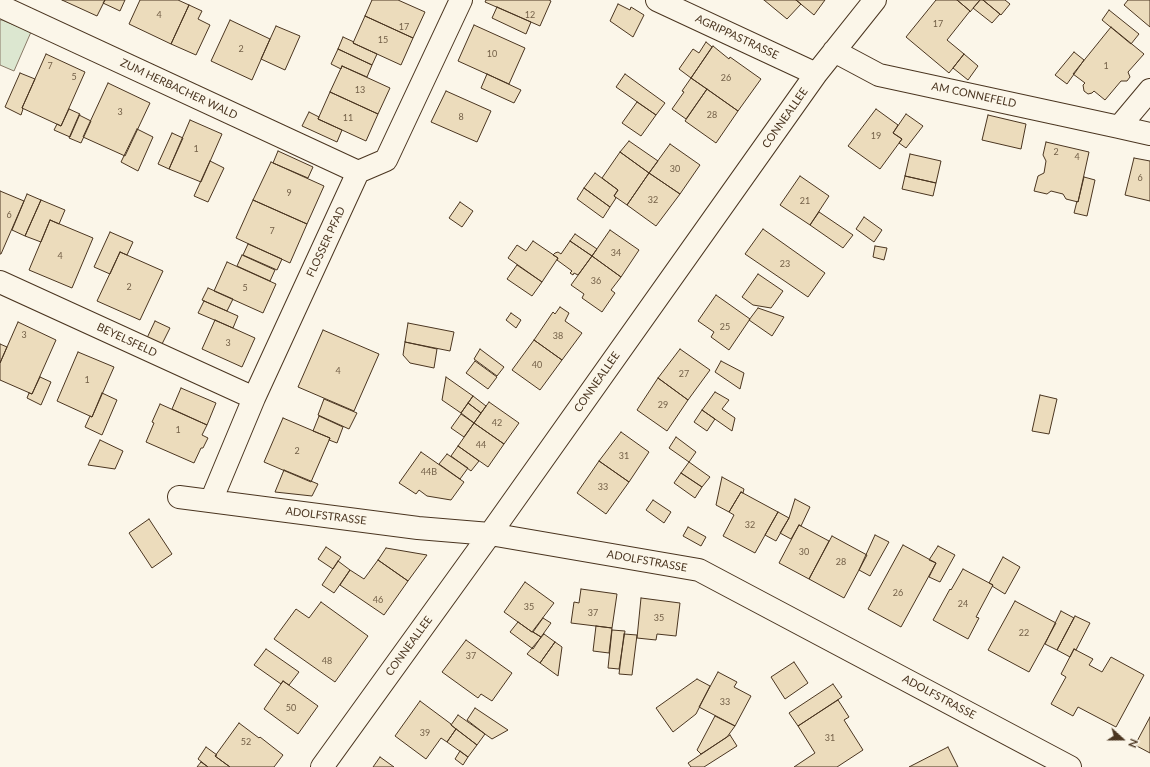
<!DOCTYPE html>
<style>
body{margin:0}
#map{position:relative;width:1150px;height:767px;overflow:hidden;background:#fbf6e9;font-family:Lato,sans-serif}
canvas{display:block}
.north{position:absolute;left:1102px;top:719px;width:40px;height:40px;-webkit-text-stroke:3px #fbf6e9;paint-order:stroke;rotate:111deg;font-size:11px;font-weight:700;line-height:16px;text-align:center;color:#4a3520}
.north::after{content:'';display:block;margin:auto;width:14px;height:18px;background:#4a3520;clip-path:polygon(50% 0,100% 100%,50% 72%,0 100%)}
</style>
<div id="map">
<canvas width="1150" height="767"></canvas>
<div class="north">N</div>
</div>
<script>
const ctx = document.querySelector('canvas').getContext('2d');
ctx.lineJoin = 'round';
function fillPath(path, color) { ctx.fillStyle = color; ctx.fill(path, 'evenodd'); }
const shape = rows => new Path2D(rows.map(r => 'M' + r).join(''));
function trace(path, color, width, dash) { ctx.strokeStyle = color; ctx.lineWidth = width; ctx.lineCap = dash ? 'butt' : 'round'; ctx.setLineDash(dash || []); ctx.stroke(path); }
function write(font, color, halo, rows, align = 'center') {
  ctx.font = font + ' Lato,sans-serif'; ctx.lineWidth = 3; ctx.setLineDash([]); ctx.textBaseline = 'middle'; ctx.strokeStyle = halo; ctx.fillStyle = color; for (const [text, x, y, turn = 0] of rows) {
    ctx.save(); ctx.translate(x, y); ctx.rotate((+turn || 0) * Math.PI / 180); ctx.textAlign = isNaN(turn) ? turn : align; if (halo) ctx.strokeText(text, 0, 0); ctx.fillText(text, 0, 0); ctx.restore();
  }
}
const green = shape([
 [0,20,2,20,31,32,14,71,0,65,0,20]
]);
fillPath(green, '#dce7d0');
trace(green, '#887966', 1);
const building = shape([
 [62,0,105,0,97,16,62,0],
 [105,0,125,0,120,11,103,3,105,0],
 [140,0,178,0,189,5,171,44,129,24,140,0],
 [372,0,398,0,425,12,413,38,365,16,372,0],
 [486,0,549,0,551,1,540,26,485,2,486,0],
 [764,0,796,0,801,4,787,19,764,0],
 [796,0,825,0,814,15,796,0],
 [936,0,957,0,970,11,947,40,964,54,949,73,906,37,936,0],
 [957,0,980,0,970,12,970,11,957,0],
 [980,0,983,0,1000,14,992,23,973,8,980,0],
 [983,0,1005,0,1010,4,1001,15,983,0],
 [1128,0,1150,0,1150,27,1124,5,1128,0],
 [618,4,630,10,631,7,644,15,633,37,610,21,618,4],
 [189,5,202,11,198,19,210,25,196,55,171,44,189,5],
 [497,7,531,22,526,34,492,18,497,7],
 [1109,10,1139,34,1131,44,1102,20,1109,10],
 [365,16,413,38,401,65,353,43,365,16],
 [230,20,270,39,252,80,211,61,230,20],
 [474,25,525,48,509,84,458,61,474,25],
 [276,26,300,36,285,70,261,59,276,26],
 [1111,27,1144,54,1128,72,1130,77,1127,81,1121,81,1105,100,1094,91,1092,93,1088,94,1084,91,1083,85,1085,83,1073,74,1111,27],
 [343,37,354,42,353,43,377,54,372,65,338,49,343,37],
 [706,42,712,47,691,78,679,69,693,49,699,53,706,42],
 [713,46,729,59,730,57,761,79,738,111,691,78,713,46],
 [338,49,372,65,367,77,342,66,341,69,331,64,338,49],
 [1074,52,1084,60,1067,84,1055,75,1074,52],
 [46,54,85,72,61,126,22,108,46,54],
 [964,54,978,66,968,80,953,68,964,54],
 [342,66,390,88,378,114,330,92,342,66],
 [20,73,35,79,22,108,23,109,21,115,5,107,20,73],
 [487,74,521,90,514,103,481,88,487,74],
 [625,74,665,103,656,115,616,87,625,74],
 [691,78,707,89,686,119,672,109,684,92,682,91,691,78],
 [108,83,150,103,125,156,83,137,108,83],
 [707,89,738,111,716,143,685,121,707,89],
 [446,91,491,111,477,142,431,122,446,91],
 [330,92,378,114,366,141,318,119,330,92],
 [637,102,656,115,641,136,622,123,637,102],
 [69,109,80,114,70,137,54,130,57,124,61,126,69,109],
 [876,109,898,125,893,133,902,139,880,169,848,146,876,109],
 [309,112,319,117,318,119,342,130,337,142,302,126,309,112],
 [906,114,923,126,906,148,899,143,902,139,893,133,906,114],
 [79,115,91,121,81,143,69,138,79,115],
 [988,115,1026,124,1021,149,982,140,988,115],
 [190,120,222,134,201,182,169,169,190,120],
 [137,129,153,137,138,171,121,162,137,129],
 [172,133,183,138,169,169,158,164,172,133],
 [629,141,658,161,649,173,620,152,629,141],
 [1046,142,1089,152,1078,202,1066,199,1063,194,1051,191,1047,194,1034,191,1038,176,1044,173,1046,161,1043,155,1046,142],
 [670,144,700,165,680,194,649,173,670,144],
 [278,151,313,167,308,178,273,163,278,151],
 [620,152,649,173,627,205,614,196,618,190,602,178,620,152],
 [910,154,941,161,936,183,905,176,910,154],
 [1134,158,1150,161,1150,201,1125,195,1134,158],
 [210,161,224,168,208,202,194,196,210,161],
 [271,162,324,186,307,224,253,200,271,162],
 [595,173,618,190,614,196,616,198,610,207,584,188,595,173],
 [649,173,680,194,656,226,627,205,649,173],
 [800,176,829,196,810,225,780,205,800,176],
 [905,176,936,183,933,196,902,189,905,176],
 [1084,177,1095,180,1087,216,1074,213,1077,201,1078,202,1084,177],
 [584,188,610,207,603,218,577,199,584,188],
 [0,191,24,201,1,254,0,254,0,191],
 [27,194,41,200,25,236,12,230,27,194],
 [41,200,65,210,59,224,50,220,41,242,25,236,41,200],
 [253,200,307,224,290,263,236,238,253,200],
 [460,202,473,211,462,227,449,218,460,202],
 [819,212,853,235,843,248,810,225,819,212],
 [864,217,882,230,874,242,856,229,864,217],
 [50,220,93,238,72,288,29,270,50,220],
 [763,229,825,273,808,297,745,254,763,229],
 [610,230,639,250,621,277,592,256,610,230],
 [110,232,133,242,127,255,120,252,110,274,94,267,110,232],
 [575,234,597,249,592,256,570,241,575,234],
 [533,241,558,258,542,282,508,258,517,245,526,251,533,241],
 [570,241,592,256,578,275,574,273,573,275,570,273,572,271,557,260,558,258,553,255,555,253,558,252,561,254,570,241],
 [248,244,282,259,277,270,243,255,248,244],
 [875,246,887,248,884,260,873,257,875,246],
 [120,252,163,271,140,320,97,301,120,252],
 [242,255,275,270,270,281,237,266,242,255],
 [592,256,621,277,611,290,615,293,602,312,582,298,584,294,571,285,592,256],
 [227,262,276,284,263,313,214,291,227,262],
 [517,265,542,282,532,296,507,279,517,265],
 [758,274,783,291,771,308,753,305,742,297,758,274],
 [208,288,233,299,227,311,202,300,208,288],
 [716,295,750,319,729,350,711,337,714,332,698,321,716,295],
 [204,301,238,316,233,328,198,313,204,301],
 [560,307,569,313,565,321,582,333,562,360,534,340,553,312,555,314,560,307],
 [758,308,784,317,772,336,749,320,758,308],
 [511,313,521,320,516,328,506,320,511,313],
 [215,320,255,338,242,367,202,349,215,320],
 [155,321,170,328,162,344,147,338,155,321],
 [18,322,56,340,32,394,0,380,0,363,18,322],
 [408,323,454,332,450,351,405,342,408,323],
 [323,330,379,354,354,411,298,387,323,330],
 [534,340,562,360,540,390,512,370,534,340],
 [405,342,437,349,434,368,410,363,403,355,405,342],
 [0,344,7,347,0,363,0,344],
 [480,349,504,367,497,376,474,359,480,349],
 [680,349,710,370,688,400,658,378,680,349],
 [78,352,114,367,92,417,57,401,78,352],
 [475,361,497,377,488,389,466,373,475,361],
 [721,361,744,373,740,389,715,372,721,361],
 [40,377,51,382,41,405,27,398,29,393,32,394,40,377],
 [446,377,473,396,461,413,442,400,446,377],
 [658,378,688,400,667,431,637,410,658,378],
 [181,388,216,403,207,425,172,409,181,388],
 [715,392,729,400,722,409,735,418,732,431,702,410,715,392],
 [102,393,117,400,102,435,85,427,90,416,92,417,102,393],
 [1040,395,1057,399,1049,434,1032,431,1040,395],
 [473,396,486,406,481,413,468,403,473,396],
 [324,399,357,413,349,429,318,415,324,399],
 [489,402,519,423,504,444,474,423,489,402],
 [468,403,481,413,474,423,461,413,468,403],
 [160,404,207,425,202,435,208,438,203,448,201,448,194,463,146,442,154,423,152,422,160,404],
 [702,410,715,419,707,431,694,422,702,410],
 [461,414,474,423,464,437,451,428,461,414],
 [319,416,343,427,337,443,329,440,330,438,313,431,319,416],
 [283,418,330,438,311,482,264,462,283,418],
 [474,423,504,444,488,467,458,446,474,423],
 [621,432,649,452,629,482,599,461,621,432],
 [676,437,696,452,689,462,669,448,676,437],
 [100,440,123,451,115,469,88,465,100,440],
 [458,446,479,461,471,471,451,456,458,446],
 [421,452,464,482,451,500,427,496,419,490,416,494,399,483,421,452],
 [447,454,468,468,460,479,439,464,447,454],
 [599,461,629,482,606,514,577,493,599,461],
 [689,462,710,477,702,487,681,473,689,462],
 [284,470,318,484,312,496,275,492,284,470],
 [681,473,702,487,695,498,674,483,681,473],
 [722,477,744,489,743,493,741,492,729,512,716,505,722,477],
 [741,492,778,512,755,553,723,536,734,515,729,512,741,492],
 [795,499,810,507,801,526,799,525,791,539,780,533,789,518,795,499],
 [653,500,671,512,664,523,646,510,653,500],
 [778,512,789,518,776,541,765,535,778,512],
 [149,519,172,554,152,568,129,533,149,519],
 [799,525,829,541,809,579,779,563,799,525],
 [688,527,706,537,701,546,683,536,688,527],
 [875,535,889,542,870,576,859,570,875,535],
 [832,536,867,555,844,598,809,579,832,536],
 [903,545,936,563,901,627,868,609,903,545],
 [938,546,955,555,940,582,929,577,936,563,929,560,938,546],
 [326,547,341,557,333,569,318,559,326,547],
 [386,548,427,555,408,581,378,560,386,548],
 [1003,557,1020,567,1005,594,992,586,993,585,989,583,1003,557],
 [378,560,408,581,384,615,340,585,350,570,364,579,378,560],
 [338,561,350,570,334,593,322,585,338,561],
 [963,569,993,585,976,617,979,618,968,639,933,620,950,589,951,590,963,569],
 [525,582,554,603,532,632,504,612,525,582],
 [581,589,617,594,612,628,571,623,574,602,579,603,581,589],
 [641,598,680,603,676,636,657,634,656,640,637,638,641,598],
 [1015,601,1056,623,1029,672,988,650,1015,601],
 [321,602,368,636,335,682,274,639,296,609,309,618,321,602],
 [1061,611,1074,618,1057,650,1045,644,1061,611],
 [1075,616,1090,623,1076,650,1074,649,1070,657,1057,650,1075,616],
 [543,618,551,623,541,637,533,632,543,618],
 [518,622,532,632,533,632,541,637,533,649,510,632,518,622],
 [596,626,612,628,609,653,593,651,596,626],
 [612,630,625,631,619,669,608,668,612,630],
 [544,634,555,642,540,663,527,654,544,634],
 [624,634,637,635,632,675,619,674,624,634],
 [466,640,512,673,492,701,481,694,478,698,442,672,466,640],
 [555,642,562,647,558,676,540,663,555,642],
 [266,649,299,672,289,685,283,681,281,684,254,665,266,649],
 [1074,649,1093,659,1089,665,1102,672,1111,657,1144,675,1116,727,1078,707,1073,716,1051,704,1066,677,1061,674,1074,649],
 [794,662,808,683,785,699,771,677,794,662],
 [718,672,737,682,734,687,751,696,735,726,699,707,718,672],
 [697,679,710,686,696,714,673,732,656,708,697,679],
 [283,681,318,706,298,734,264,709,283,681],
 [833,684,842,697,798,726,789,713,833,684],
 [838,700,849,717,844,720,863,750,837,767,794,767,815,753,798,726,838,700],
 [420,701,451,724,451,725,456,729,447,742,441,738,426,759,395,736,420,701],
 [475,708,508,730,492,739,485,734,467,720,475,708],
 [458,715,485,734,477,745,451,725,458,715],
 [715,716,735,726,727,737,701,754,697,750,715,716],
 [1150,717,1150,753,1135,745,1150,717],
 [239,723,259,738,260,737,283,755,274,767,230,767,215,756,239,723],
 [456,729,477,745,468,757,447,742,456,729],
 [730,735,737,746,704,767,691,767,688,763,730,735],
 [206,747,217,755,215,756,230,767,208,767,198,759,206,747],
 [948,747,958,767,909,767,948,747],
 [460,751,468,757,463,765,455,759,460,751],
 [380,757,394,767,373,767,380,757],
 [201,762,208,767,197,767,201,762]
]);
fillPath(building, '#ecdcbc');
trace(building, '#4a3520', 1);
const minor = shape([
 [657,0,816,74],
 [0,6,358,172],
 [834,51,879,75,1119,127,1150,90],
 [1119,127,1150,134],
 [0,282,254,398],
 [179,497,418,528,490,534,699,570,1070,767],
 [211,501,254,398,358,172,386,160,461,0],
 [322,767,490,534,816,74,875,0]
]);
trace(minor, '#4a3520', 24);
trace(minor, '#fbf6e9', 22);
write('9px', '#725f47', null, [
 ["4",159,15],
 ["12",530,15],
 ["17",938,24],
 ["17",404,27],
 ["15",383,40],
 ["2",241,49],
 ["10",492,54],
 ["7",50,66],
 ["1",1106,66],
 ["5",74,77],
 ["26",726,78],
 ["13",360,90],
 ["3",120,112],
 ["28",712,115],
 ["8",461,117],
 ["11",348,118],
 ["19",876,136],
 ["1",196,149],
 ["2",1056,152],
 ["4",1077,157],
 ["30",675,169],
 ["6",1140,178],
 ["9",289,193],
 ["32",653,200],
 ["21",805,201],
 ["6",9,215],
 ["7",272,231],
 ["34",616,253],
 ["4",60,256],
 ["23",785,264],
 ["36",596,281],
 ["2",129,287],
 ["5",245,288],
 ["25",725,327],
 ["3",24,335],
 ["38",558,336],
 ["3",228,343],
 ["40",537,365],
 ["4",338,371],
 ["27",684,374],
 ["1",87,380],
 ["29",663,405],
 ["42",497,423],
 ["1",178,430],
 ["44",481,445],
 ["2",297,451],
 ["31",624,456],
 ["44B",429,472],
 ["33",603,487],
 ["32",750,525],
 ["30",804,552],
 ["28",841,562],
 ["26",898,593],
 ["46",378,600],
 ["24",963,604],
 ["35",529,607],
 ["37",593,613],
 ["35",659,618],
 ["22",1024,633],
 ["37",471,656],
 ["48",327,661],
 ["33",725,702],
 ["50",291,708],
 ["39",425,733],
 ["31",830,738],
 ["52",246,742]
]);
write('11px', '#4a3520', '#fbf6e9', [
 ["AGRIPPASTRASSE",737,37,25],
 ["ZUM HERBACHER WALD",179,89,25],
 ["AM CONNEFELD",974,95,12],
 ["CONNEALLEE",785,118,-55],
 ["FLOSSER PFAD",326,242,-65],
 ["BEYELSFELD",127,340,25],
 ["CONNEALLEE",597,382,-55],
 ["ADOLFSTRASSE",326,516,7],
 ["ADOLFSTRASSE",647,561,10],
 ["CONNEALLEE",409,646,-54],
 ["ADOLFSTRASSE",939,697,28]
]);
</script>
